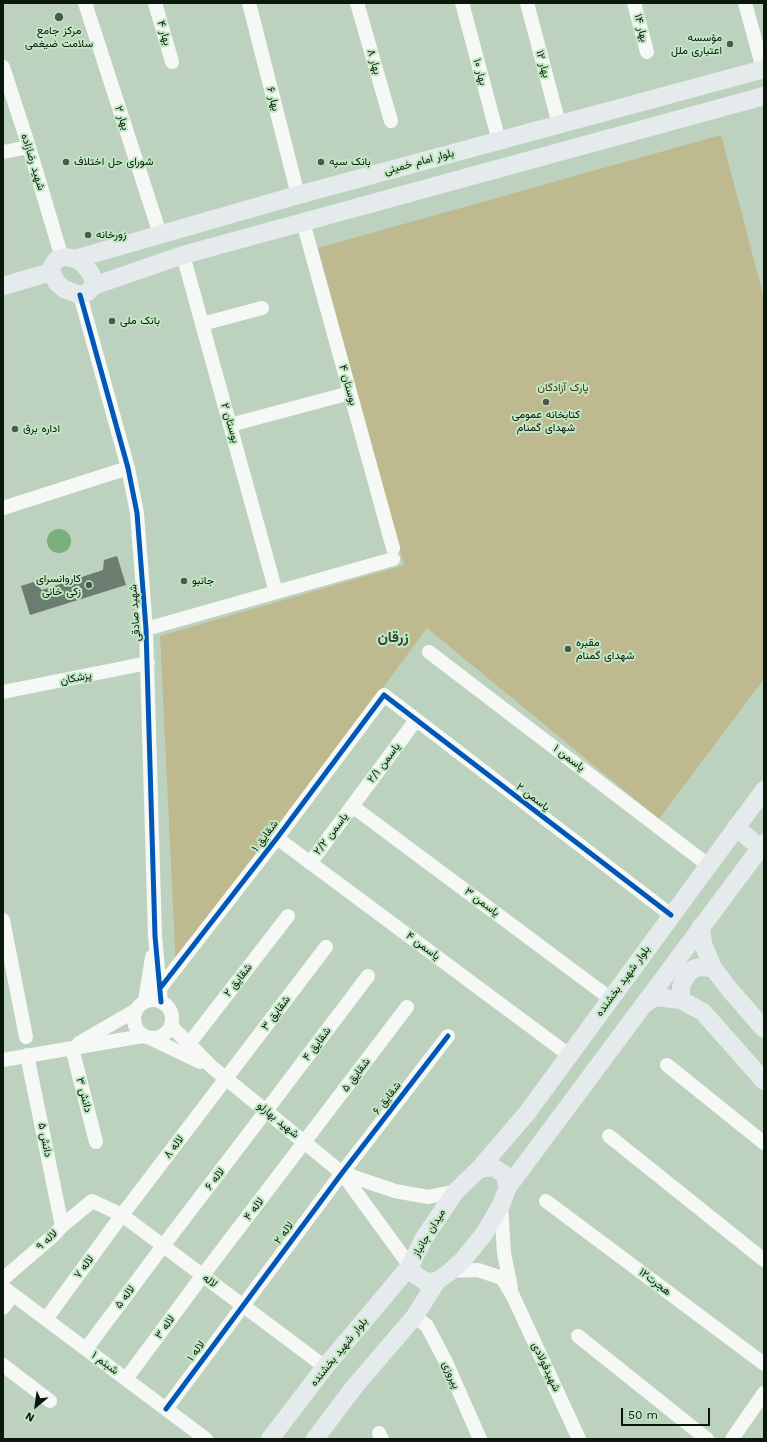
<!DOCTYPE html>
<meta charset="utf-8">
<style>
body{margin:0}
#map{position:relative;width:767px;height:1442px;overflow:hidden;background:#bdd2be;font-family:"Work Sans",sans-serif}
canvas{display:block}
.frame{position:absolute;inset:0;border:4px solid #0a180b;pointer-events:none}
.north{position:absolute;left:16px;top:1386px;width:40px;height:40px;-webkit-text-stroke:3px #c1e7c3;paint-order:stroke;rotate:209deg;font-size:11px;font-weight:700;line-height:16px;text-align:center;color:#0a180b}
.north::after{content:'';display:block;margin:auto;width:14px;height:18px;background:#0a180b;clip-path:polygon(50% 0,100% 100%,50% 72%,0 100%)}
.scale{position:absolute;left:621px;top:1408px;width:89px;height:18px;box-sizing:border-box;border:2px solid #0a180b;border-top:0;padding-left:5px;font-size:12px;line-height:14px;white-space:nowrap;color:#0a180b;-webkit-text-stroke:3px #c1e7c3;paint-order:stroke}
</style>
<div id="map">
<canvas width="767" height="1442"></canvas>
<div class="frame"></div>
<div class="north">N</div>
<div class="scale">50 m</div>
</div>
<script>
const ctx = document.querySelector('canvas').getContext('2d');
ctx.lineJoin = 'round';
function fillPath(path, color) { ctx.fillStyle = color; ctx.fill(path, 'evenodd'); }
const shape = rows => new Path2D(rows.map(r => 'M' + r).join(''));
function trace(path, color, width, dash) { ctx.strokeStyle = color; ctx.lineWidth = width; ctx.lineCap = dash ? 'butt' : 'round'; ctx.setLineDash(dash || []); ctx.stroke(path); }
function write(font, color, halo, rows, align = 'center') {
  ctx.font = font + ' "Work Sans",Vazirmatn,sans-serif'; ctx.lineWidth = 4; ctx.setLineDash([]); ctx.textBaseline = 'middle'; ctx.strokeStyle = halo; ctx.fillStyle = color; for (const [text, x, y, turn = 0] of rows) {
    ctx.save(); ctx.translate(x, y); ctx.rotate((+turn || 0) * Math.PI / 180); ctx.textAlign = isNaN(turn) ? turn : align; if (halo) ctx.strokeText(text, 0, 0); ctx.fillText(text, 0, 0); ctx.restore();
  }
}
fillPath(shape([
 [721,135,764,298,764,679,659,819,427,628,176,968,160,636,404,565,318,248]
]), '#beb98f');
fillPath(shape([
 '47 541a12 12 0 1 1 24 0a12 12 0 1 1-24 0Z'
]), '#7ab07e');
fillPath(shape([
 [117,556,126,585,30,615,21,586,33,582,42,590,103,570,104,560]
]), '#6a7d70');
trace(shape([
 [85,3,160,234],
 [155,3,172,62],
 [249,3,298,195],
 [357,3,391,121],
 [462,3,499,141],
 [527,3,559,124],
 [634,3,647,52],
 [745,3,763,69],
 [3,67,29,147,62,258],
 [3,152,29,147],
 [303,222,393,548],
 [183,255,276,592],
 [80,295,128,468,137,513,146,629,155,936,161,1002],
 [202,324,262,308],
 [230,425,350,393],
 [3,508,128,468],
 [146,629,393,559],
 [429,652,708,865],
 [3,692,148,663],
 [352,806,611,999],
 [277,838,569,1055],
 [310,863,416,720],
 [3,920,26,1037],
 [161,987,277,838,384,695,671,915],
 '134 1019a19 19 0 1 1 38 0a19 19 0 1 1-38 0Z',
 [145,1001,152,957],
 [171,1026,213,1068,342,1173,410,1266],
 [150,1038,200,1062],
 [79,1043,136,1010],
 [188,1045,288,916],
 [72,1048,96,1142],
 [27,1055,62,1226],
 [3,1060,143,1036],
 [667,1065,764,1143],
 [609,1136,764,1260],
 [342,1173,395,1191,428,1197,456,1191],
 [546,1201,764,1364],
 [501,1205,504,1253,511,1288],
 [451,1271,478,1270,502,1278,513,1296,579,1439],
 [3,1279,55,1234,62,1226,92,1201,122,1215,325,1367],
 [3,1287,206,1439],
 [3,1308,13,1295],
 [415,1316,427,1326,446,1362,480,1439],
 [46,1319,122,1215,326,947],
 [578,1336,707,1439],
 [86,1349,163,1246,266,1111,368,976],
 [3,1365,50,1401],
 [126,1379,203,1275,407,1007],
 [166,1409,342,1173,448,1036],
 [379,1433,382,1439],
 [732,1439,764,1393]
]), '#f5f8f5', 14);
trace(shape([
 [66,257,75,259,81,262,90,272,94,281,93,286,88,292,80,295,64,289,57,283,51,272,52,266,57,259,66,257],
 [75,259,298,195,764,69],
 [3,286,51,272],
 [93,286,183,255,764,96],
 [736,827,760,848],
 [701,926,703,944,713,968,730,990,764,1029],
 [681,1000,681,986,684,980,688,974,693,969,700,967,713,968],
 [643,1005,655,997,681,1000,703,1012,764,1081],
 [493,1167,504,1174,508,1187,501,1205,484,1234,462,1261,451,1271,437,1281,426,1282,414,1274,410,1266,424,1238,456,1191,479,1169,493,1167],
 [479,1169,527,1113,764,790],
 [508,1187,764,843],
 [270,1439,325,1367,410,1266],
 [315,1439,355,1386,415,1316,437,1281]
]), '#e5ebed', 18);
trace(shape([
 [80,295,128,468,137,513,146,629,155,936,161,1002],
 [161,987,277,838,384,695,671,915],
 [166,1409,342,1173,448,1036]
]), '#0057b8', 5);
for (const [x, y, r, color] of [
 [59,17,5,"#49594a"],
 [730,44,4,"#49594a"],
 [66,162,4,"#49594a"],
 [321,162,4,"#49594a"],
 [88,235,4,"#49594a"],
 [112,321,4,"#49594a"],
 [546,402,4,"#49594a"],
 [15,429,4,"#49594a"],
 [184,581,4,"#49594a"],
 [89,585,4,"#49594a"],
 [568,649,4,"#49594a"]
]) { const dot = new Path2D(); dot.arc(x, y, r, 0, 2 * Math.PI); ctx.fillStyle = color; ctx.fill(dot); trace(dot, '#c1e7c3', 1.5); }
write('11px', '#0a180b', '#c1e7c3', [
 ["بهار ۱۴",641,28,76],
 ["بهار ۴",164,33,74],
 ["بهار ۸",374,62,74],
 ["بهار ۱۲",543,64,75],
 ["بهار ۱۰",480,72,75],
 ["بهار ۶",273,99,76],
 ["بهار ۲",122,118,72],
 ["شهید رضازاده",33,162,73],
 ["بلوار امام خمینی",419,162,-15],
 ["بوستان ۴",348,385,75],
 ["بوستان ۲",230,423,74],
 ["شهید صادقی",135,613,-94],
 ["پزشکان",76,678,-11],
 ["یاسمن ۱",569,758,37],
 ["یاسمن ۲/۱",384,763,-53],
 ["یاسمن ۲",533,797,37],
 ["یاسمن ۲/۲",331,834,-53],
 ["شقایق ۱",265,836,-53],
 ["یاسمن ۳",482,902,37],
 ["یاسمن ۴",423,946,37],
 ["شقایق ۲",238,980,-52],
 ["بلوار شهید بخشنده",623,981,-54],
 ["شقایق ۳",276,1013,-53],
 ["شقایق ۴",317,1044,-53],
 ["شقایق ۵",356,1075,-53],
 ["دانش ۳",84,1095,76],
 ["شقایق ۶",387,1098,-52],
 ["شهید بهارلو",278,1120,39],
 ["دانش ۵",45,1140,79],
 ["لاله ۸",174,1147,-53],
 ["لاله ۶",215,1179,-52],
 ["لاله ۴",254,1209,-53],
 ["لاله ۲",284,1233,-53],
 ["میدان جانباز",429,1233,-59],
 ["لاله ۹",47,1240,-43],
 ["لاله ۷",84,1267,-53],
 ["لاله",210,1281,37],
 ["هجرت۱۲",655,1282,37],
 ["لاله ۵",125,1297,-53],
 ["لاله ۳",165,1327,-54],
 ["لاله ۱",196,1351,-54],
 ["بلوار شهید بخشنده",339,1352,-51],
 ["شبنم ۱",105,1363,37],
 ["شهیدفولادی",546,1367,65],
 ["پیروزی",451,1375,66]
]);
write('11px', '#0a180b', '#c1e7c3', [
 ["مرکز جامع",59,31,"center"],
 ["سلامت ضیغمی",59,44,"center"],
 ["مؤسسه",722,38,"right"],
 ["اعتباری ملل",722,51,"right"],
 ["شورای حل اختلاف",74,162],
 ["بانک سپه",329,162],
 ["زورخانه",96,235],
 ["بانک ملی",120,321],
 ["کتابخانه عمومی",546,415,"center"],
 ["شهدای گمنام",546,428,"center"],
 ["اداره برق",23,429],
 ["کاروانسرای",81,579,"right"],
 ["زکی خانی",81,592,"right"],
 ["جانبو",192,581],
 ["مقبره",576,643],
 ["شهدای گمنام",576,656]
], 'left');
write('11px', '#43330d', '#c1e7c3', [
 ["پارک آزادگان",563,388]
]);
write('bold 15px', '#2b4b2e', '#c1e7c3', [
 ["زرقان",393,638]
]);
</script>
